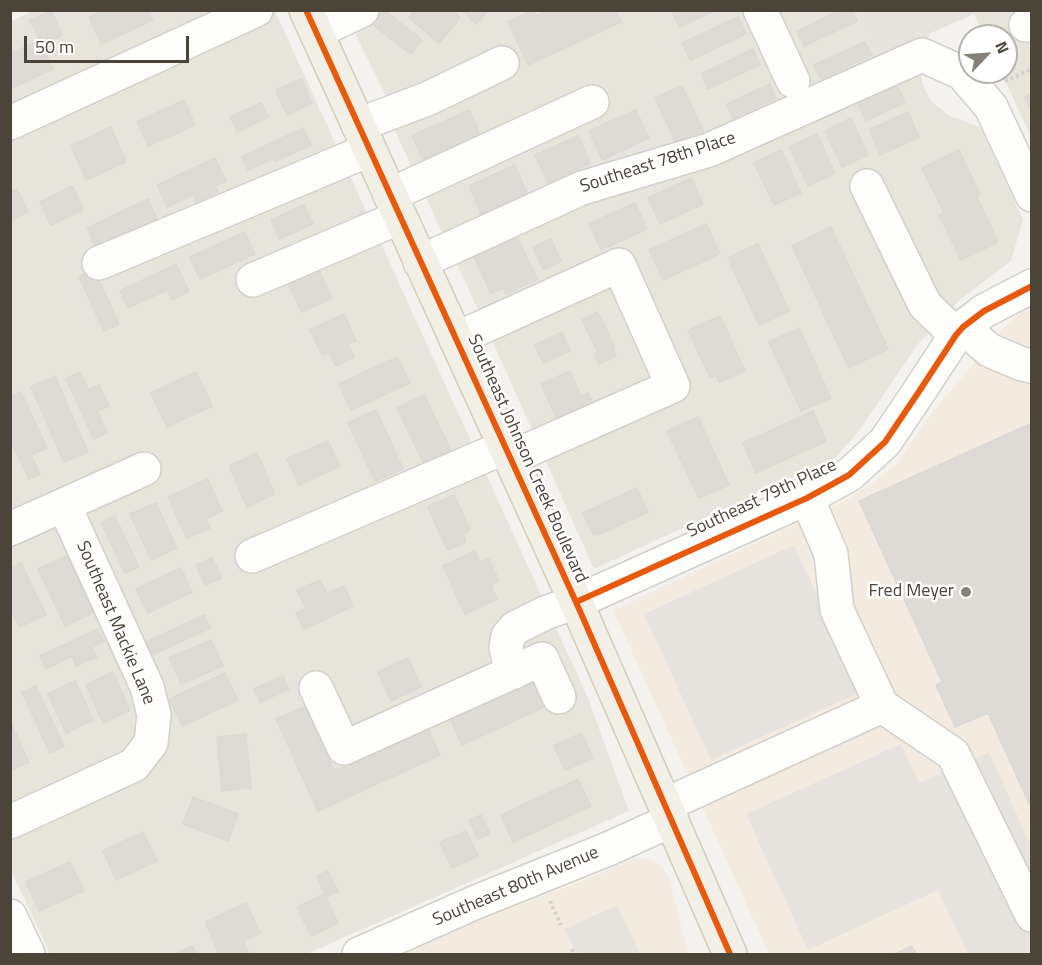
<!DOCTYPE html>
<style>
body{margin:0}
#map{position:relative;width:1042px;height:965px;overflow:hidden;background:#f4f2ee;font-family:"Titillium Web",sans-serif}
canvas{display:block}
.frame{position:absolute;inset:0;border:12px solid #4b4439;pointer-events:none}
.north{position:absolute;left:958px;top:24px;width:60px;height:60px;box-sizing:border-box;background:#fff;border:2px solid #b7b4b0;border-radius:50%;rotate:65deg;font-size:16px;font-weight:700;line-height:24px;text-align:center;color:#4b4439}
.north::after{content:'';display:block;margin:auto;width:21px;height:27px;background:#868178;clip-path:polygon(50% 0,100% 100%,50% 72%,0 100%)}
.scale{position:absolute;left:24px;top:36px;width:165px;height:27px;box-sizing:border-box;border:3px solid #4b4439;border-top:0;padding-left:8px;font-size:18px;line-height:21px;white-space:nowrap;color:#4b4439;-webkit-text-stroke:4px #fff;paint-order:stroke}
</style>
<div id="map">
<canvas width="1042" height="965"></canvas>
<div class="frame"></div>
<div class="north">N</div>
<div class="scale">50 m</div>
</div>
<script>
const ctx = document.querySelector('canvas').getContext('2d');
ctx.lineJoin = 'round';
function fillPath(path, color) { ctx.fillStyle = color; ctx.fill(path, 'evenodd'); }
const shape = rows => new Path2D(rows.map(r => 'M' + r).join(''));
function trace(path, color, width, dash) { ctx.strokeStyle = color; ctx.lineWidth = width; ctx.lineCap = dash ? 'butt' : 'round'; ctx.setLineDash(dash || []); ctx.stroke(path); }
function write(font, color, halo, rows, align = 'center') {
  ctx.font = font + ' "Titillium Web",sans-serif'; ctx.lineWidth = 5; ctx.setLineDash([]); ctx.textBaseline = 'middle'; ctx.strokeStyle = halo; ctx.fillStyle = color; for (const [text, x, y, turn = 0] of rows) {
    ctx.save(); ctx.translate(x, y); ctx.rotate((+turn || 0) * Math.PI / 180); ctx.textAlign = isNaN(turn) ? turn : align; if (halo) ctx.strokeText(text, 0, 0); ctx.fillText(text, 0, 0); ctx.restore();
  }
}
fillPath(shape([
 [35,10,275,11,588,698,629,811,307,954,50,954,10,868,10,22],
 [344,11,861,11,881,55,930,34,922,51,920,68,923,86,932,102,948,115,981,128,1023,220,1011,261,961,299,918,344,858,432,836,457,594,569,491,338,383,105,389,102],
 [981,11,1031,11,1031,137,1001,72,1006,72,1006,36,984,36,974,14]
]), '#e7e4dc');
fillPath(shape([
 [1031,305,1031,954,769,954,613,610,847,500,867,487,894,467,931,414,1009,322],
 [645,858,658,863,669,877,689,954,389,954,461,921,571,886,632,859]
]), '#f3ebdf');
fillPath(shape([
 [861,11,981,11,881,55]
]), '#e6e2de');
fillPath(shape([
 [794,545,861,692,711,760,644,614],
 [901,744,919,783,989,752,1031,846,1031,954,968,954,938,890,808,950,746,814],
 [617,905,640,954,577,954,565,929]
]), '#e6e3df');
const building = shape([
 [105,10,148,10,153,20,101,44,89,18,105,10],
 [384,10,422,40,411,54,373,25,384,10],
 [415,10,451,10,460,18,439,43,409,18,415,10],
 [462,10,489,10,476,24,462,10],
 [533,10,536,16,548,10,615,10,621,22,528,65,508,22,533,10],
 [672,10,716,10,679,27,672,10],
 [842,10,852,10,857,21,804,46,797,31,842,10],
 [51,11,62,35,41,44,53,69,10,89,10,54,40,40,30,20,51,11],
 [738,17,746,34,690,60,682,43,738,17],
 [865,42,872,55,821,79,814,65,865,42],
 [753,49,760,65,708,89,701,74,753,49],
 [301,79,312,103,287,115,276,90,301,79],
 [895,82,905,102,866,121,857,100,895,82],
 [770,84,776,98,733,118,727,104,770,84],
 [682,86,704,133,677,145,655,98,682,86],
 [1032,94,1032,112,1025,97,1032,94],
 [184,100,195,125,148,146,137,122,184,100],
 [261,103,268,117,237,132,230,117,261,103],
 [469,110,484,143,427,169,412,136,469,110],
 [636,110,649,138,602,160,589,131,636,110],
 [908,112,919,137,880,155,869,130,908,112],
 [851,118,868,155,842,167,825,131,851,118],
 [111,127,126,162,86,180,71,146,111,127],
 [303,128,311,145,276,161,274,158,248,170,242,157,303,128],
 [817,134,835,173,808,186,789,147,817,134],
 [578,136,590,163,548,183,535,155,578,136],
 [781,150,801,193,774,205,754,163,781,150],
 [959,150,980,195,977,197,998,242,961,260,939,215,944,212,922,168,959,150],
 [215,158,226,181,215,186,218,192,196,202,193,195,167,207,157,185,215,158],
 [515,165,527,193,481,214,469,186,515,165],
 [691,178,703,204,660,224,648,198,691,178],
 [73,186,83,210,51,225,40,202,73,186],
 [17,189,28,212,10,220,10,192,17,189],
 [148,199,157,219,96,248,87,228,148,199],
 [635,203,647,229,601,250,589,224,635,203],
 [304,205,313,224,279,239,271,220,304,205],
 [706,224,720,254,663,280,649,250,706,224],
 [831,227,888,349,849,368,792,246,831,227],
 [245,232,255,254,200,279,190,257,245,232],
 [517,237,537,279,506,294,503,288,491,293,474,257,517,237],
 [551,239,561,261,543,270,533,247,551,239],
 [758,244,789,311,759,325,728,258,758,244],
 [176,264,189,291,172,300,167,290,128,308,120,291,176,264],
 [318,268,332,298,302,312,287,281,318,268],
 [94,270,119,324,104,331,79,277,94,270],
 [598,312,614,346,612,347,616,356,599,364,595,354,598,352,582,320,598,312],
 [344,314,356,341,348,344,354,357,335,366,329,352,322,355,310,330,344,314],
 [720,316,745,371,719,382,716,375,710,377,688,330,720,316],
 [799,328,831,398,801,411,769,342,799,328],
 [562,332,570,351,543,363,535,345,562,332],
 [397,357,410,383,351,410,339,384,397,357],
 [570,371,581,396,588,393,595,407,559,424,541,384,570,371],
 [80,372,88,390,99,385,109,406,97,411,107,432,94,439,66,379,80,372],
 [196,372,212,406,167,427,151,393,196,372],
 [55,376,88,452,64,462,31,387,55,376],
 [21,392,47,448,31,455,40,474,29,479,10,438,10,397,21,392],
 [424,395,452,453,425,466,397,408,424,395],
 [376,410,403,469,375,481,348,423,376,410],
 [813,411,826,441,756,473,743,443,813,411],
 [698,417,729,485,699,498,667,431,698,417],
 [1032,423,1032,810,988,713,955,727,936,685,942,682,859,501,1032,423],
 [328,441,340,466,299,485,287,459,328,441],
 [257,453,275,494,247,507,229,466,257,453],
 [208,479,222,511,206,519,210,528,187,538,168,497,208,479],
 [637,488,648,512,600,534,600,533,594,535,583,513,637,488],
 [454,495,470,530,463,534,466,542,447,550,428,507,454,495],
 [156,503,177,548,151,560,130,514,156,503],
 [115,516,139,567,125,573,101,523,115,516],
 [475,551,480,562,489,559,499,581,491,585,497,599,465,614,443,566,475,551],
 [67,556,93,613,65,626,38,569,67,556],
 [212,558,222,578,205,585,196,565,212,558],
 [21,563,46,615,19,627,10,608,10,568,21,563],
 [181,568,192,592,148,613,136,589,181,568],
 [320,580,327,594,344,586,353,606,304,629,296,613,306,608,297,590,320,580],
 [204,615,210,628,152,655,146,642,204,615],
 [98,629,104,641,92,647,97,657,76,666,72,656,46,669,40,656,98,629],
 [211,640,223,666,181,684,169,658,211,640],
 [408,658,421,687,391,701,378,672,408,658],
 [113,672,130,710,103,723,86,685,113,672],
 [225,673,238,700,182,726,169,699,225,673],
 [283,676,289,689,260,702,254,689,283,676],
 [534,680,546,706,462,745,450,718,534,680],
 [75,681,93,720,66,733,48,694,75,681],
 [36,686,64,746,50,753,22,692,36,686],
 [304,707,334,771,427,728,440,755,318,811,276,719,304,707],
 [10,721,29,762,10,770,10,721],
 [581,733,593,758,565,770,554,746,581,733],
 [246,734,251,788,222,791,217,737,246,734],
 [578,779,591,806,513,842,501,815,578,779],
 [193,797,238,814,228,841,183,824,193,797],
 [481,815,490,834,478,839,469,820,481,815],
 [466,831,478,856,452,868,440,842,466,831],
 [143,832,157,861,116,880,103,851,143,832],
 [70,862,84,891,39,911,26,882,70,862],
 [328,871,338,892,326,897,338,923,311,936,297,907,325,894,317,876,328,871],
 [246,903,260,933,243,941,249,954,219,954,205,922,246,903],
 [193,946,197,954,175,954,193,946],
 [912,946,916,954,894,954,912,946]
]);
fillPath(building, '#dedbd6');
trace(building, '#dcd9d4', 1.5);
const minor = shape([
 [760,10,793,81],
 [1026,25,1032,23],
 [316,32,362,10],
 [10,123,256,10],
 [358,125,427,99,502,63],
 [867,186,925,305,956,335],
 [390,195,592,102],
 [420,262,582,188,709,150,922,55,962,73,991,107,1032,195],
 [99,263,369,150],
 [253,280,400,217],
 [963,327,989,350,1022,364,1032,366],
 [456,339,619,265,673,386,510,458],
 [807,498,831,554,837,610,882,706,953,754,1032,915],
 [10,529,144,469],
 [252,556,505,447],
 [514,672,509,660,506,648,508,636,515,628,545,613,576,602,807,498,849,475,885,442,918,393,956,335,963,327,984,311,1032,286],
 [316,688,344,748,542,659,559,697],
 [665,805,882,706],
 [10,822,134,765,151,743,154,715,147,687,64,505],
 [10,916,28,954],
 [359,954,476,902,608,849,672,820]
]);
const major = shape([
 [306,10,576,602,730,954]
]);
trace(minor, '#d2d0cb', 36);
trace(major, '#d6cebb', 36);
trace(shape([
 [1005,81,1032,69],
 [550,901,561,925],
 [572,949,574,954]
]), '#d3d2cc', 4, [3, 3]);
trace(minor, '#fdfdfc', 33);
trace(major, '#f2efe6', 33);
trace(shape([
 [306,10,576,602,730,954],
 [576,602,807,498,849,475,885,442,918,393,956,335,963,327,984,311,1032,286]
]), '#e8590c', 6);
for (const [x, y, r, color] of [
 [966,592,6,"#868178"]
]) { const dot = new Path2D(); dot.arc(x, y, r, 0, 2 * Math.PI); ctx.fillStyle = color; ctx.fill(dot); trace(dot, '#fff', 2); }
write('18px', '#4b4439', '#fff', [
 ["Southeast 78th Place",658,163,-18],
 ["Southeast Johnson Creek Boulevard",527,459,66],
 ["Southeast 79th Place",762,499,-25],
 ["Southeast Mackie Lane",115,623,67],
 ["Southeast 80th Avenue",516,887,-23]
]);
write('18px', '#4b4439', '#fff', [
 ["Fred Meyer",954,592]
], 'right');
</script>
